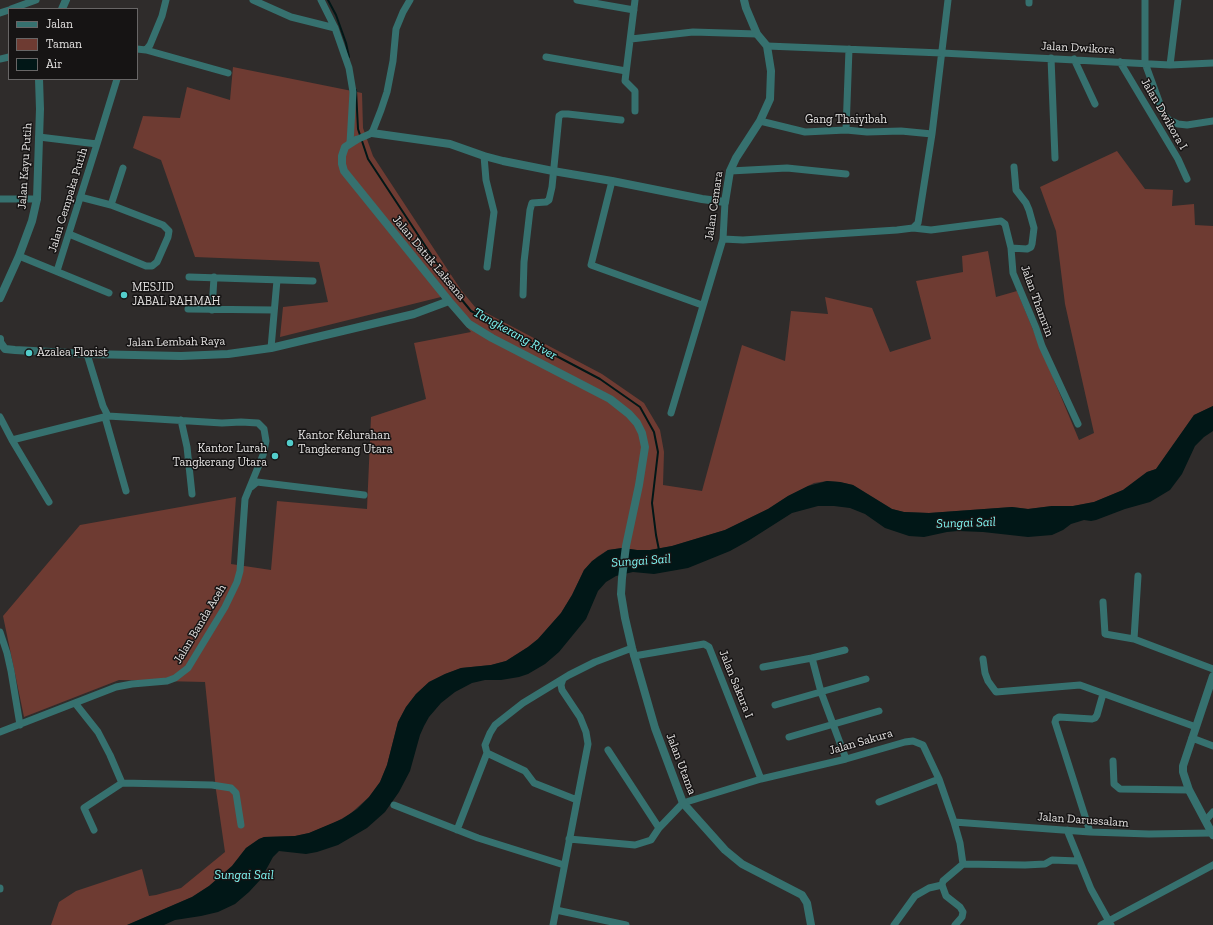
<!DOCTYPE html>
<style>
body{margin:0}
#map{position:relative;width:1213px;height:925px;overflow:hidden;background:#2f2c2b;font-family:"Zilla Slab",serif}
canvas{display:block}
.legend{position:absolute;left:8px;top:8px;width:130px;height:72px;box-sizing:border-box;background:#161414;border:1px solid #686666;margin:0;padding:5px 7px;list-style:none;font-size:12px;color:#e4e2e1}
.legend li{display:flex;align-items:center;gap:8px;height:20px}
.legend b{width:20px;border:1px solid #686666}
</style>
<div id="map">
<canvas width="1213" height="925"></canvas>
<ul class="legend">
<li><b style="height:5px;background:#36716f"></b>Jalan</li>
<li><b style="height:11px;background:#6e3b32"></b>Taman</li>
<li><b style="height:11px;background:#011717"></b>Air</li>
</ul>
</div>
<script>
const ctx = document.querySelector('canvas').getContext('2d');
ctx.lineJoin = 'round';
function fillPath(path, color) { ctx.fillStyle = color; ctx.fill(path, 'evenodd'); }
const shape = rows => new Path2D(rows.map(r => 'M' + r).join(''));
function trace(path, color, width, dash) { ctx.strokeStyle = color; ctx.lineWidth = width; ctx.lineCap = dash ? 'butt' : 'round'; ctx.setLineDash(dash || []); ctx.stroke(path); }
function write(font, color, halo, rows, align = 'center') {
  ctx.font = font + ' "Zilla Slab",serif'; ctx.lineWidth = 3; ctx.setLineDash([]); ctx.textBaseline = 'middle'; ctx.strokeStyle = halo; ctx.fillStyle = color; for (const [text, x, y, turn = 0] of rows) {
    ctx.save(); ctx.translate(x, y); ctx.rotate((+turn || 0) * Math.PI / 180); ctx.textAlign = isNaN(turn) ? turn : align; if (halo) ctx.strokeText(text, 0, 0); ctx.fillText(text, 0, 0); ctx.restore();
  }
}
fillPath(shape([
 [233,67,362,93,363,128,373,156,461,290,475,307,602,374,644,403,660,430,664,452,663,485,702,491,742,345,785,361,791,311,828,314,825,297,872,308,890,352,931,339,916,281,963,272,962,256,988,251,996,297,1017,291,1079,440,1094,433,1065,304,1056,231,1040,187,1117,151,1145,189,1173,190,1172,206,1194,204,1195,225,1213,226,1213,406,1194,415,1156,469,1147,472,1123,490,1094,502,1073,506,1052,506,1028,509,1012,507,929,513,904,512,892,509,853,485,840,482,827,481,814,483,788,496,768,509,725,530,672,546,650,550,637,550,622,548,608,550,597,557,584,570,572,595,561,613,538,639,528,647,506,661,491,665,461,668,445,674,429,682,416,694,406,707,398,722,387,765,380,782,369,797,350,814,334,823,309,833,295,836,265,837,259,839,246,848,232,866,209,886,192,897,127,925,51,925,59,902,76,891,142,869,149,896,156,895,181,888,225,852,216,790,205,682,119,680,24,717,3,616,80,525,236,497,231,564,271,570,277,501,367,509,371,417,426,399,414,343,471,332,441,297,280,337,283,307,328,302,319,262,195,257,161,160,133,148,143,116,180,118,187,87,230,100]
]), '#6e3b32');
fillPath(shape([
 [1213,406,1213,431,1204,437,1195,446,1182,474,1170,490,1150,502,1125,509,1096,520,1091,521,1084,520,1071,524,1063,530,1052,535,1028,537,983,532,958,531,947,532,924,537,909,536,885,528,865,514,850,508,834,506,818,506,792,513,748,541,730,551,688,568,654,574,633,572,616,576,606,582,598,591,586,619,559,652,545,664,528,674,519,677,501,680,485,680,472,683,455,692,441,703,429,717,424,726,420,735,410,771,399,792,385,812,367,828,338,845,317,852,306,854,279,851,273,857,261,879,249,892,235,904,218,912,201,916,175,920,164,925,127,925,192,897,209,886,232,866,246,848,259,839,264,837,295,836,309,833,342,819,357,809,369,797,380,782,387,765,398,722,406,707,416,694,429,682,445,674,461,668,491,665,506,661,528,647,538,639,561,613,572,595,584,570,592,561,608,550,622,548,637,550,650,550,672,546,725,530,768,509,788,496,808,486,827,481,840,482,853,485,892,509,904,512,929,513,1012,507,1028,509,1052,506,1073,506,1094,502,1123,490,1147,472,1156,469,1194,415]
]), '#011717');
trace(shape([
 [328,0,336,15,346,43,349,57],
 [356,90,358,129,368,159,457,294,471,311,600,379,640,407,654,432,658,452,652,503,656,535,659,550]
]), '#011717', 2);
trace(shape([
 [253,0,291,17,335,28],
 [321,0,335,28,349,68,353,92,350,143],
 [577,0,634,10],
 [1145,0,1145,63,1164,115,1169,120,1178,124,1187,125,1213,121],
 [1029,3,1029,0],
 [11,9,36,0],
 [0,13,9,10],
 [631,39,693,32,757,34],
 [767,46,942,53,1170,65,1213,63],
 [137,49,146,50,150,45,162,16,166,0],
 [146,50,228,73],
 [546,57,626,71],
 [1051,58,1055,158],
 [0,59,9,57],
 [1074,59,1095,104],
 [1120,62,1178,159,1187,179],
 [1170,65,1178,0],
 [635,111,635,91,625,81,635,0],
 [760,121,805,132,846,130,867,132,901,131,932,134],
 [846,130,849,49],
 [39,137,97,144,57,271],
 [356,140,372,133,381,110,387,92,393,61,396,29,403,12,410,0],
 [97,144,117,79],
 [484,156,486,180,494,212,487,267],
 [730,171,787,168,846,174],
 [612,181,591,265,702,305],
 [0,199,37,199],
 [111,205,123,168],
 [913,228,931,230,1001,221,1005,224,1011,248,1013,273,1036,328,1042,346,1078,424],
 [69,234,146,266,152,266,157,262,168,237,169,231,163,225,111,205,80,197],
 [723,239,743,240,897,230,913,228,918,223,932,134,948,0],
 [1011,248,1027,249,1031,247,1032,244,1034,228,1029,210,1026,203,1016,190,1014,167],
 [19,256,109,293],
 [189,277,313,281],
 [523,295,524,262,530,210,532,203,546,202,549,200,552,187,559,116,562,114,568,114,621,120],
 [188,309,274,310],
 [212,310,214,277],
 [271,348,277,280],
 [671,413,723,239,725,202],
 [0,417,12,440,49,502],
 [105,417,126,491],
 [181,420,187,447,192,494],
 [12,440,108,416],
 [251,487,257,482,364,495],
 [1103,602,1105,634,1134,639,1213,669],
 [0,632,7,653,11,671,20,725],
 [1134,639,1138,576],
 [845,650,812,658,821,692,846,759],
 [634,656,704,644,709,647,761,779],
 [983,659,985,673,988,681,996,692,1080,685,1196,727],
 [763,667,812,658],
 [75,703,98,732,110,755,122,783],
 [775,705,866,679],
 [0,732,116,687,132,684,167,681,175,678,188,668,225,607,237,582,240,571,245,499,263,455,266,441,264,429,258,423,241,422,222,423,108,416,103,406,87,354],
 [789,737,879,711],
 [1192,738,1213,746],
 [608,750,659,828],
 [1113,761,1114,784,1120,789,1189,790],
 [577,800,534,783,525,771,487,753,485,745,490,733,495,725,523,703,569,675,595,662,632,648],
 [879,802,939,779],
 [394,805,478,838,564,865],
 [1206,820,1213,812],
 [954,822,1090,832,1149,834,1212,833],
 [94,830,84,808,122,783,212,785,231,788,236,793,241,825],
 [457,830,487,753],
 [1067,830,1091,889,1111,925],
 [1090,832,1055,722,1056,719,1059,717,1092,719,1095,718,1097,715,1103,694],
 [569,839,635,845,651,840,659,828,683,803,761,779,846,759,905,742,913,741,923,745,939,779,954,822,960,843,963,864],
 [0,888,0,889],
 [556,910,626,925],
 [553,925,588,744,586,732,580,717,562,690,561,685,563,679],
 [894,925,915,896,929,888,942,885],
 [955,925,962,917,963,912,960,907,946,896,942,885,943,881,963,864,1025,865,1045,864,1052,860,1078,861],
 [1101,925,1213,865]
]), '#36716f', 7);
trace(shape([
 [62,9,66,0],
 [372,133,450,144,484,156,503,161,553,171,612,181,702,199,725,202,730,171,736,158,760,121,770,99,771,71,767,46,757,34,746,8,744,0],
 [356,140,345,147,342,156,342,164,344,171,449,301,469,324,492,338,610,399,629,414,637,423,642,433,645,447,639,485,626,546,622,578,621,594,625,618,632,648,655,728,683,803,725,850,742,864,802,895,807,903,811,925],
 [0,298,19,256,32,221,37,199,40,109,39,79],
 [0,339,0,342,5,349,15,350,87,354,181,356,228,354,271,348,414,314,449,301],
 [1213,676,1183,766,1183,772,1189,790,1213,835]
]), '#36716f', 8);
for (const [x, y, r, color] of [
 [124,295,4,"#53cdcb"],
 [29,353,4,"#53cdcb"],
 [290,443,4,"#53cdcb"],
 [275,456,4,"#53cdcb"]
]) { const dot = new Path2D(); dot.arc(x, y, r, 0, 2 * Math.PI); ctx.fillStyle = color; ctx.fill(dot); trace(dot, '#161414', 1.5); }
write('12px', '#e4e2e1', '#161414', [
 ["Jalan Dwikora",1078,48,3],
 ["Jalan Dwikora I",1164,114,60],
 ["Gang Thaiyibah",846,120],
 ["Jalan Kayu Putih",25,166,-86],
 ["Jalan Cempaka Putih",68,200,-73],
 ["Jalan Cemara",714,206,-82],
 ["Jalan Datuk Laksana",429,258,50],
 ["Jalan Thamrin",1037,301,70],
 ["Jalan Lembah Raya",176,342,-1],
 ["Jalan Banda Aceh",200,624,-59],
 ["Jalan Sakura I",736,684,68],
 ["Jalan Sakura",861,742,-16],
 ["Jalan Utama",681,764,69],
 ["Jalan Darussalam",1083,820,4]
]);
write('12px', '#e4e2e1', '#161414', [
 ["MESJID",132,288],
 ["JABAL RAHMAH",132,302],
 ["Azalea Florist",37,353],
 ["Kantor Kelurahan",298,436],
 ["Tangkerang Utara",298,450],
 ["Kantor Lurah",267,449,"right"],
 ["Tangkerang Utara",267,463,"right"]
], 'left');
write('italic 13px', '#7ff4f1', '#161414', [
 ["Tangkerang River",515,334,29],
 ["Sungai Sail",966,523,-2],
 ["Sungai Sail",641,561,-4],
 ["Sungai Sail",244,875]
]);
</script>
